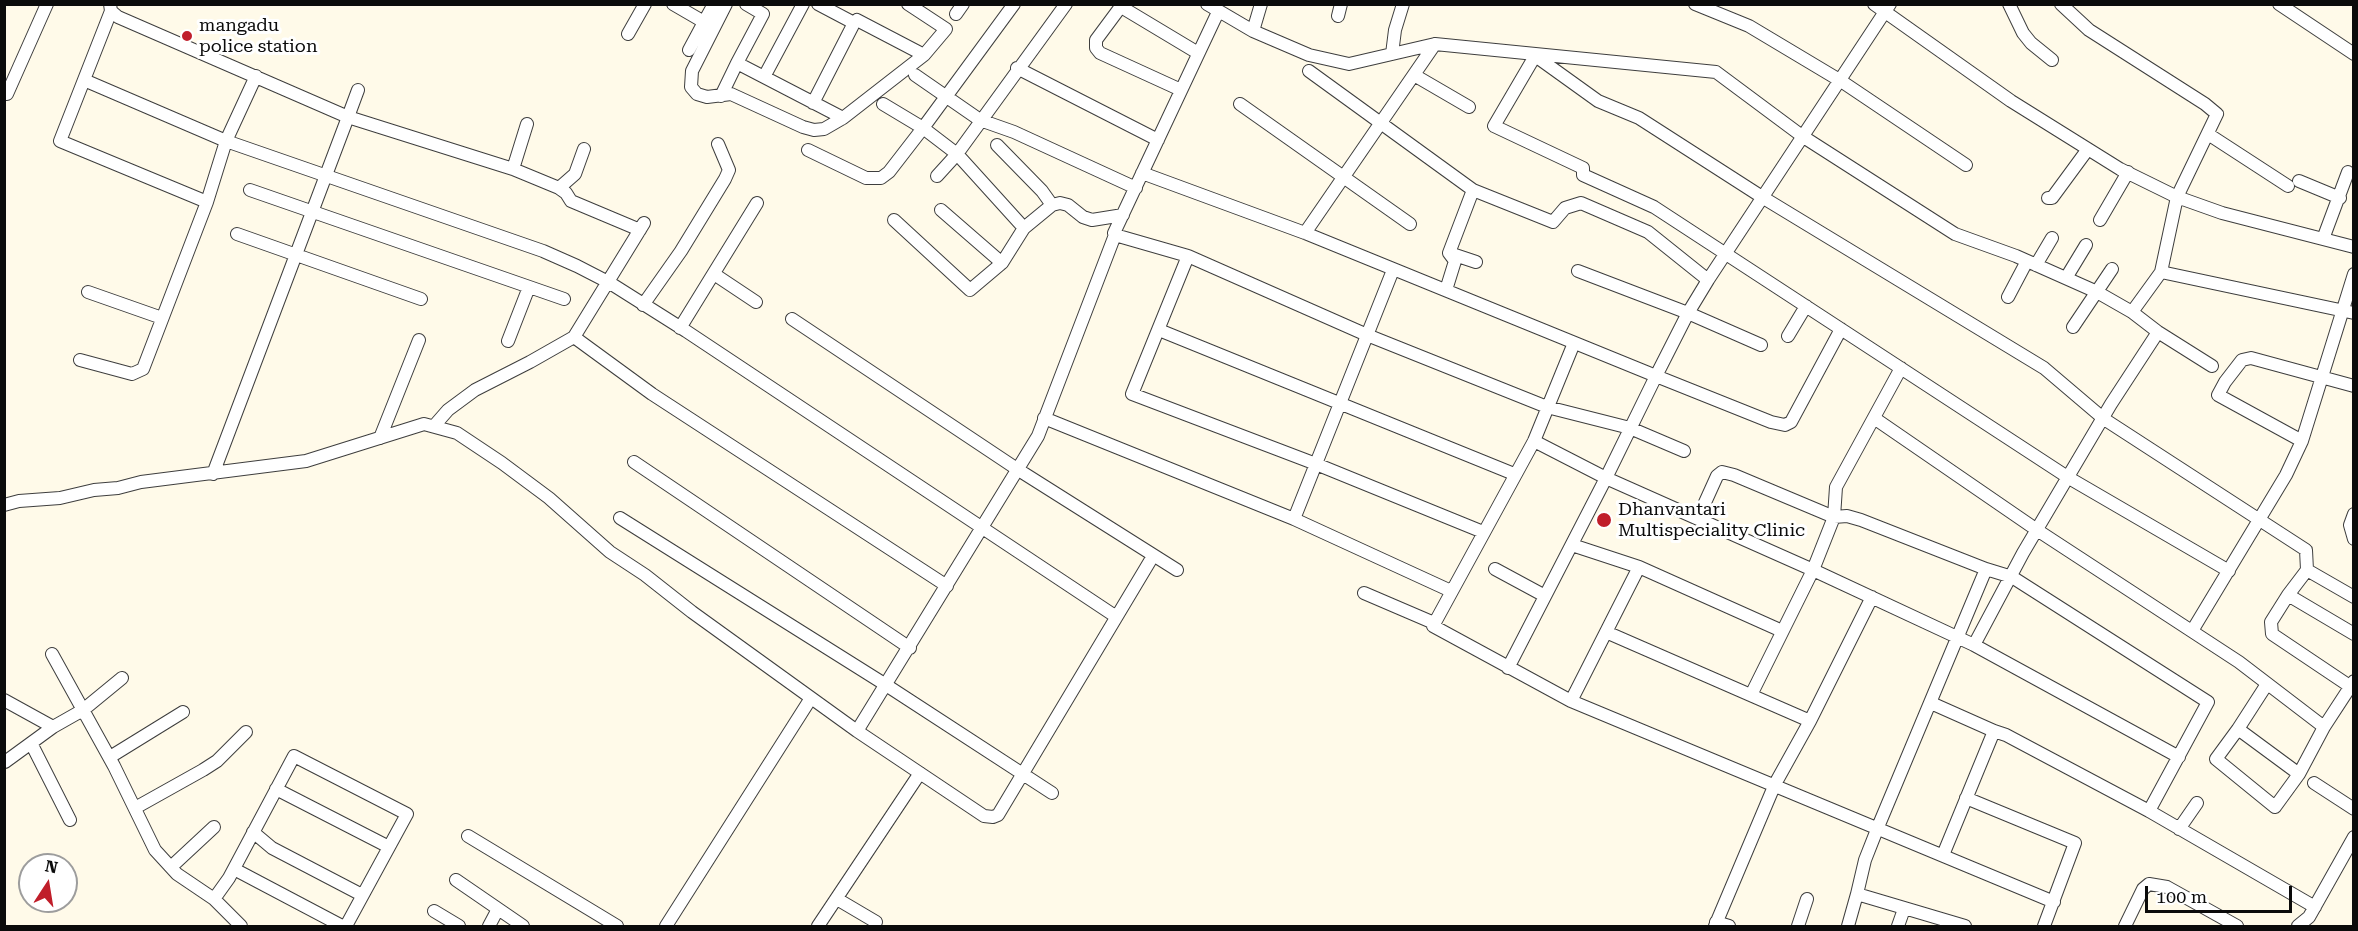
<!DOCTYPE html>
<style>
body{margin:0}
#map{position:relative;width:2358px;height:931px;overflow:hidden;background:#fffae9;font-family:"Roboto Serif",serif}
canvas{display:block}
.frame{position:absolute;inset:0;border:6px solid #0b0b0b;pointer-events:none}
.north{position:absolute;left:18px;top:853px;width:60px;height:60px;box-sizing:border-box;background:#fff;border:2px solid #9d9d9d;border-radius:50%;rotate:12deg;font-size:16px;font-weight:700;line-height:24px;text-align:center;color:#0b0b0b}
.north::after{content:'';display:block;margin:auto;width:21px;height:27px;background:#c01e2a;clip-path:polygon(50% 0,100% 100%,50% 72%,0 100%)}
.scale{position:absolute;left:2145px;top:886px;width:147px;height:27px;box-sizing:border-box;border:3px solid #0b0b0b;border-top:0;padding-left:8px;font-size:18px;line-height:21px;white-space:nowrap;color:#0b0b0b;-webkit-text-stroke:4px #fff;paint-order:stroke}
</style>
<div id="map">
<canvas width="2358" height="931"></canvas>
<div class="frame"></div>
<div class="north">N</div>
<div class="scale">100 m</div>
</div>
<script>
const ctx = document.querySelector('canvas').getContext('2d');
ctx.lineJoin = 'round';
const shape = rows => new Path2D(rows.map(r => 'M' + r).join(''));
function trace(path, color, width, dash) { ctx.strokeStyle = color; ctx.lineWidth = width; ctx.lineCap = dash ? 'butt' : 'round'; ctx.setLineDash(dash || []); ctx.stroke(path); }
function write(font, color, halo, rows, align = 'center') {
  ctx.font = font + ' "Roboto Serif",serif'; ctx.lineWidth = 6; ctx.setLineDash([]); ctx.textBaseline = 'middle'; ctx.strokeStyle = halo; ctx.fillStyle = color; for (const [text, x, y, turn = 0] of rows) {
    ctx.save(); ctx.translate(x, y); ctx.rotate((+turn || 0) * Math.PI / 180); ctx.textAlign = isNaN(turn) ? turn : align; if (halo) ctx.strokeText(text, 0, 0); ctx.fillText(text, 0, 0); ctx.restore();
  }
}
const minor = shape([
 [110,4,111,11,118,17,348,117,213,474],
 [673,4,704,22,714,4],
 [726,4,692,71,691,87,697,94,707,97,731,94,803,127,814,130,824,129,843,118],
 [818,4,854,23,857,20,924,55],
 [1207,4,1253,31,1309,55,1349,64,1435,44,1716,72,1802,136,1955,234,2016,256,2097,292,2132,312,2158,332,2212,366],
 [1695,4,1749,26,1841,81,1966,165],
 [1874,4,2011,101,2120,169,2177,197,2222,213,2354,247],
 [2009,4,2023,33,2031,43,2052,60],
 [2061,4,2089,30,2205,104,2217,114,2177,197,2161,272,2132,312],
 [2279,4,2354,54],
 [111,11,60,141,207,202],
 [956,14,963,4],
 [1338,16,1341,4],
 [1253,31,1261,4],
 [628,34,645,4],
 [689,50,704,22],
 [1392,54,1395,30,1403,4],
 [1534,55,1598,101,1639,118,1762,197,2044,368,2104,419,2306,550,2307,570,2354,597],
 [1535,56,1494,126,1583,168,1583,175,1654,207,2069,478,2229,571],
 [737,63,763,14,746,4],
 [1017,68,1158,140],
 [1309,71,1473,190,1553,222,1565,208,1581,203,1648,232,1708,280,1890,4],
 [915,75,980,120,1014,132,1136,188],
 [1414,75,1469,107],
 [764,77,843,118,924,55,946,29,908,4],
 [84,80,226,141,543,251,577,266,610,283,686,331,1115,616],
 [358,90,348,117,513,169,559,188,575,174,584,149],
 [1181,90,1100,53,1096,48,1096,40,1119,9,1123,8,1198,53],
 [7,94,47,4],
 [721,96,737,63,764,77,803,4],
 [813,103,854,23],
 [883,104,923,128,957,154,1024,228],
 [1240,104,1410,224],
 [2208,134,2288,186],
 [997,145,1042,191,1052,205],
 [808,150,866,178,881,178,889,172,923,128,1014,4],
 [513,169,527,124],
 [1142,173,1305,233,1656,376,1688,313,1578,271],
 [937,176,957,154,1066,4],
 [2299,181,2340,198],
 [559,188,566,193,571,201,640,230],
 [250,190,564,299],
 [2048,198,2052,198,2088,149],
 [941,210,1002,263],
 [894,220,970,290,1002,263,1024,228,1052,205,1060,203,1068,205,1083,217,1092,220,1123,215],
 [2100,220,2128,172],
 [1305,233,1435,44],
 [237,234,421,299],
 [1115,235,1188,256,1367,335,1547,407,1630,428,1684,451],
 [2323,239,2348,172],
 [1449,253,1476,262],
 [1188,256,1132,394,1316,464,1483,532],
 [2036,265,2052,238],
 [1393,270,1294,519,1451,591],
 [2161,272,2354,313],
 [714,274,756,302],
 [2066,278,2086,245],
 [1708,280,1688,313,1761,345],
 [1446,290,1455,261,1449,253,1473,190],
 [88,292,162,318],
 [2008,297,2027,261],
 [643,305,681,251,725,179,729,170,718,144],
 [792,319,1017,469,1177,570],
 [2073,327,2112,269],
 [680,328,757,203],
 [1159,330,1514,474],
 [1788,336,1806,306],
 [574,337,652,394,947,586],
 [508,341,529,287],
 [1574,343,1534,441,1433,626,1571,701,2054,902],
 [80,360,132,374,143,369,207,202,226,141,256,76],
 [1901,368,1836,487,1834,517,1847,516,1861,520,1986,569,1878,827,1865,860,1857,894,1965,926],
 [1044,418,1294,519],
 [1874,418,2037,530,2239,662,2324,727],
 [434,426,448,410,475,390,530,362,574,337,644,223],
 [380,438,419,340],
 [1534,441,1606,478,1813,570,1974,645,2179,757],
 [2302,441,2218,395,2225,382,2242,360,2251,358,2354,386],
 [634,462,910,648],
 [4,505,19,501,60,498,94,490,118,488,141,482,306,461,424,424,457,433,502,463,549,498,610,552,645,575,692,612,857,731,1038,436,1115,235,1114,233,1218,12],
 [2354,514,2350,525,2354,539],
 [620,518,886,685,1052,793],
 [1698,518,1717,476,1722,472,1734,475,1834,517,1813,570,1751,695],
 [1572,545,1639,567,1782,631],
 [1495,569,1545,596],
 [1986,569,2012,577,2208,702,2149,811],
 [2307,570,2288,595,2354,634],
 [1364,593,1434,623],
 [2288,595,2271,622,2272,634,2351,687],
 [2192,631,2286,475,2302,441,2354,274],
 [1606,632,1810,721],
 [1974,645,2023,553,2111,404,2158,332],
 [52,654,83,710,122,678],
 [1508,668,1606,478,1656,376,1771,422,1785,425,1791,422,1841,329],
 [4,700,53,727,83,710,114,766,155,850,177,874,214,899,241,926],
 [1571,701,1639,567],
 [1931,703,1994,731,2006,735,2149,811,2315,907],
 [2238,729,2267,684],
 [857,731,984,816,993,817,998,815,1153,556],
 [31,743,70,820],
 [110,757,183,712],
 [5,762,53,727],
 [2299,774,2238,729,2216,759,2275,807,2299,774,2324,727,2354,681],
 [2314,783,2354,809],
 [276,789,389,847],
 [1966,798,2075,843,2044,926],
 [135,808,203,770,217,761,246,732],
 [2179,829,2197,803],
 [253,832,272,848,362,895],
 [468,836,617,926],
 [1943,855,1994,731],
 [171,867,214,827],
 [234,869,342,926],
 [456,880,523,926],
 [214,899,229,878,294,756,407,814,346,926],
 [837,899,876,922],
 [434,911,459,926],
 [1716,922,1729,926],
 [489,926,498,909],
 [666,926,811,698],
 [818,926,920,773],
 [1715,926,1775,784,1810,721,1872,597],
 [1798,926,1807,899],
 [1848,926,1857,894],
 [1898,926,1904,909],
 [2125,926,2143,889,2149,884,2167,887,2237,926],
 [2298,926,2309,917,2354,837]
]);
trace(minor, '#3e3e3e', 14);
trace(minor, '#fff', 12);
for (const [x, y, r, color] of [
 [187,36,6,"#c01e2a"],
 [1604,520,8,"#c01e2a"]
]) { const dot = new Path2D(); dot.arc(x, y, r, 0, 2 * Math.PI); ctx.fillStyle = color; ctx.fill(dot); trace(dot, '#fff', 2); }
write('18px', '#0b0b0b', '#fff', [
 ["mangadu",199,26],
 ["police station",199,47],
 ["Dhanvantari",1618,510],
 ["Multispeciality Clinic",1618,531]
], 'left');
</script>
